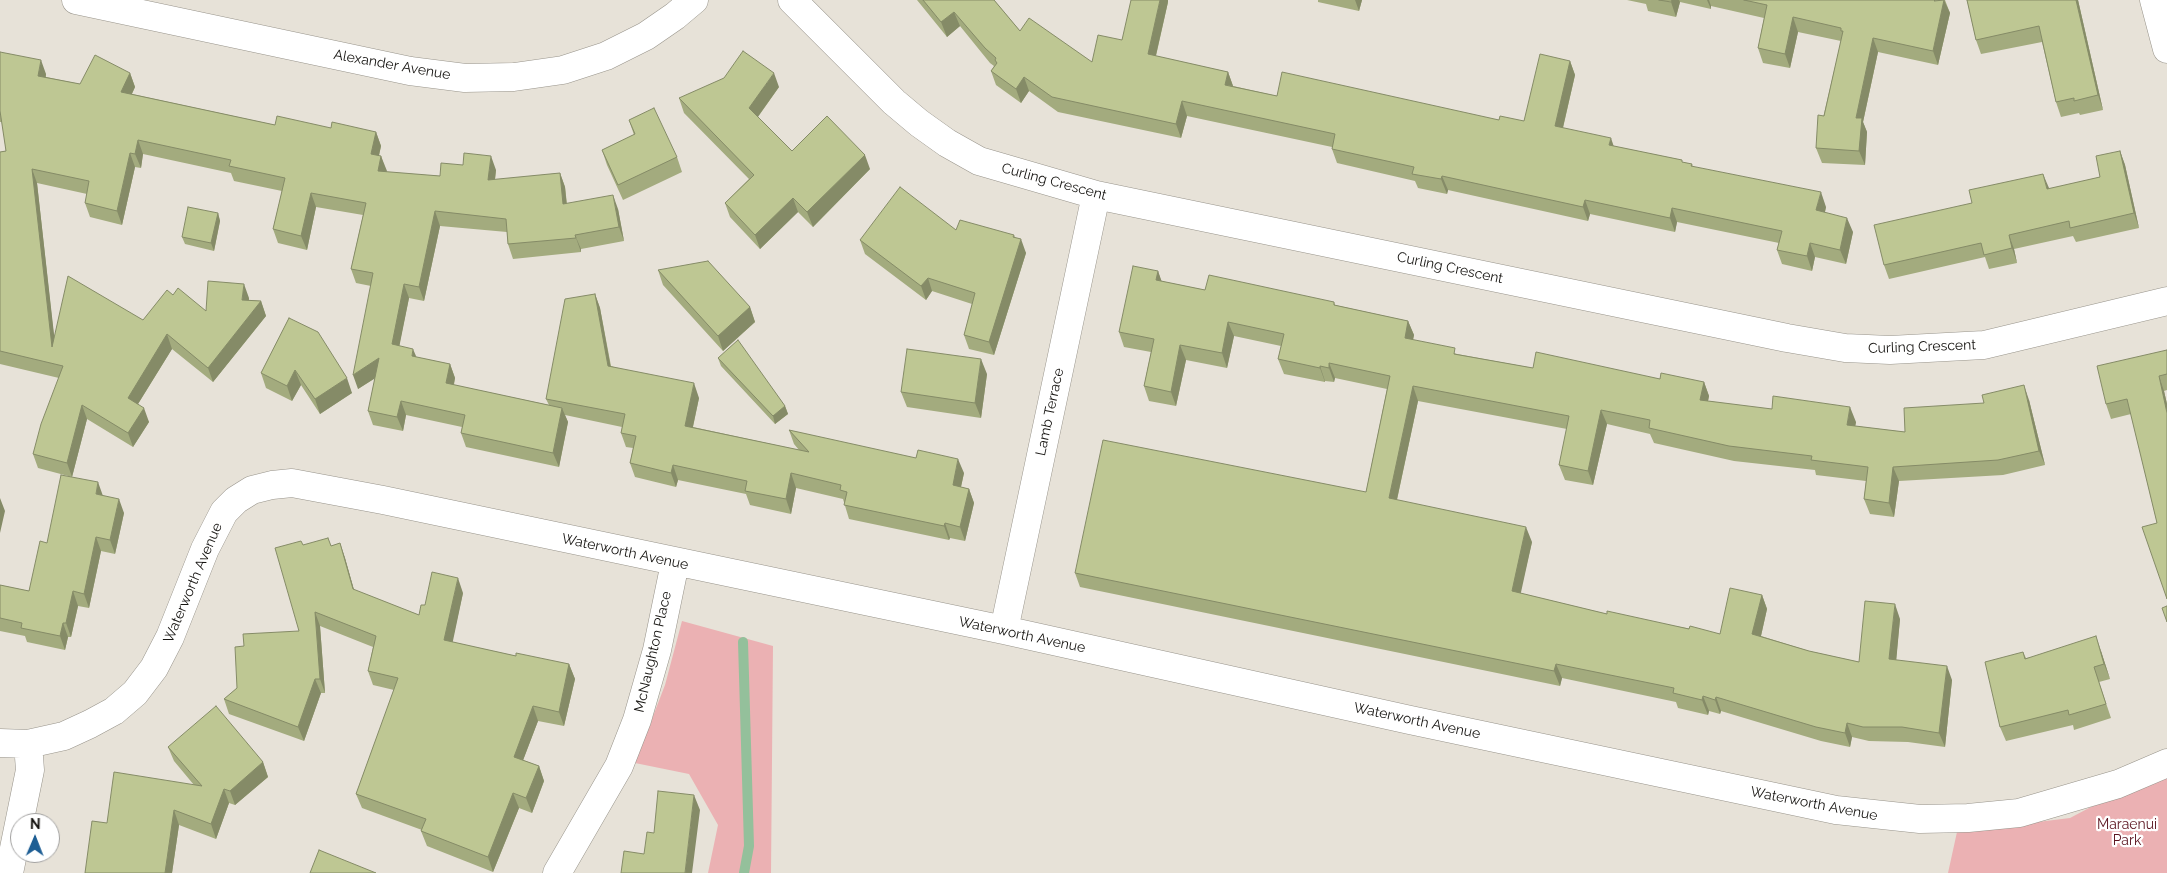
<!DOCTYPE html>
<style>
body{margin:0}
#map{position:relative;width:2167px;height:873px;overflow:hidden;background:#e7e2d8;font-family:Raleway,sans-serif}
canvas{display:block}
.north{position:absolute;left:10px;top:813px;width:50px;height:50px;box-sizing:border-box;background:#fff;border:1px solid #a2a1a0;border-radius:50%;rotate:1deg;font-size:14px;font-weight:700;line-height:20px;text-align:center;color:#161411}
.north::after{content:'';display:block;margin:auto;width:18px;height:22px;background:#1e5e94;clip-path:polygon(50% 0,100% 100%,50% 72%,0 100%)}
</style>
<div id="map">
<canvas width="2167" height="873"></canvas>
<div class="north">N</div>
</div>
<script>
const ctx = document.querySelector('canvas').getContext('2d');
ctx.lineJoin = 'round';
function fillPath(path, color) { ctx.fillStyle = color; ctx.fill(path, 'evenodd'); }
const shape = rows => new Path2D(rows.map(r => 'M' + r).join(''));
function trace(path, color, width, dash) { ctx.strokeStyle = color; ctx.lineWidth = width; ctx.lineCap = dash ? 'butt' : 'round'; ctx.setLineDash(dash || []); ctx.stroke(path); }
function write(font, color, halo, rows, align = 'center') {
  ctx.font = font + ' Raleway,sans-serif'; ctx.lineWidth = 4.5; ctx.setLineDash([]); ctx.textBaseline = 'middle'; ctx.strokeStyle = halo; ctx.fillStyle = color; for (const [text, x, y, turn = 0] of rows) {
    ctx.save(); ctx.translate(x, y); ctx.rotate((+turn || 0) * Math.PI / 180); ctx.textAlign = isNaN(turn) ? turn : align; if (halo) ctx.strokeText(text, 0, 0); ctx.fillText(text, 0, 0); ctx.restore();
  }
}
fillPath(shape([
 [682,621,773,646,771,873,708,873,718,825,689,774,635,763,665,685],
 [2167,767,2167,873,1948,873,1957,832,2070,818]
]), '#ebb1b3');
trace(shape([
 [743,642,749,846,744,873]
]), '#94c09b', 10);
const minor = shape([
 [76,0,410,71,465,78,514,77,563,70,606,56,646,36,675,16,694,0],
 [792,0,894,102,919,123,947,143,979,161,1096,195,1787,338,1845,348,1890,350,1984,345,2167,301],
 [2154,0,2167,49],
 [1004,630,1096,195],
 [0,743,28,744,64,736,90,724,114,711,135,693,154,668,170,637,205,549,224,512,236,500,252,490,272,485,292,483,383,500,1004,630,1410,720,1836,810,1920,819,1968,818,2019,813,2118,784,2167,763],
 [9,873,30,770,28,744],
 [557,873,619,766,637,720,657,650,675,563]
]);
trace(minor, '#98948b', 29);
trace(minor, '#fff', 28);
fillPath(shape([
 [917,0,994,0,1020,31,1092,62,1122,40,1168,2,1156,56,1228,72,1233,86,1277,96,1499,120,1524,121,1570,61,1575,75,1563,128,1613,146,1682,160,1682,162,1692,164,1693,167,1826,207,1825,212,1853,232,1846,264,1815,257,1812,271,1782,264,1777,250,1779,243,1677,222,1675,232,1590,214,1588,221,1448,190,1447,194,1418,188,1415,181,1337,163,1332,149,1332,147,1187,116,1181,138,1058,112,1029,91,1021,103,996,85,991,71,994,66,990,63,960,26,947,37],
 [1318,0,1362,0,1359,11,1318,2],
 [1627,0,1945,0,1950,13,1938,65,1878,52,1863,122,1867,132,1865,165,1822,163,1816,148,1841,41,1798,32,1790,68,1763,63,1758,48,1764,18,1711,6,1711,9,1680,2,1676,17,1648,11,1646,4],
 [1967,0,2078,0,2103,110,2080,115,2079,113,2061,117,2056,102,2042,42,1981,54,1976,40],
 [0,53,46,74,46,77,80,84,130,73,135,87,132,94,275,125,331,128,376,132,381,146,379,156,381,156,386,172,440,176,496,170,495,180,560,173,565,187,567,204,618,209,624,241,581,249,581,252,513,259,508,244,507,232,440,226,424,301,409,298,399,346,416,357,450,364,455,378,454,385,549,405,546,399,595,294,600,308,611,366,699,398,693,427,799,450,794,444,789,430,964,473,961,487,969,489,974,503,965,541,950,538,949,540,849,519,843,499,796,488,791,514,750,505,746,494,678,480,676,487,635,477,630,463,633,448,626,447,621,433,622,427,565,415,568,422,559,467,466,447,461,433,462,427,406,415,403,431,373,425,368,411,375,378,358,389,371,286,356,283,351,269,363,215,316,207,307,250,278,243,273,229,282,191,234,181,231,173,143,154,141,168,135,167,122,225,90,217,85,203,87,194,37,183,54,337,143,320,173,295,206,311,249,298,249,300,261,301,266,316,213,382,172,349,138,404,149,422,133,447,87,419,72,477,38,468,33,454,59,378,0,364,0,152,6,151,2,122,0,122],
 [779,87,758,117,792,151,870,169,813,227,798,212,760,249,730,217,725,203,749,179,684,113,679,98],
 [629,120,677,157,682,172,623,200,607,165,602,150,634,135],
 [2120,151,2125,165,2139,228,2076,242,2073,236,2014,249,2017,263,1989,269,1985,257,1889,279,1884,265,2049,189,2100,177],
 [218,213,220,221,214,251,185,244,182,237],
 [956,230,1015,237,1026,253,994,355,969,349,964,335,972,304,932,291,926,300,865,254,860,240],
 [658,270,750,307,755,322,723,351,663,285],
 [1158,271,1161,281,1205,290,1334,302,1335,305,1408,321,1414,335,1413,340,1457,354,1533,368,1660,379,1704,382,1709,396,1708,401,1856,422,1855,426,1905,432,1984,403,2029,400,2045,465,2003,475,1899,481,1894,517,1870,514,1864,499,1866,481,1816,475,1815,470,1734,461,1654,443,1650,434,1607,424,1593,485,1565,480,1559,465,1567,429,1418,401,1397,500,1532,542,1520,593,1607,614,1720,634,1762,595,1767,609,1761,636,1809,651,1859,662,1900,619,1896,660,1952,680,1945,747,1908,742,1869,741,1852,737,1850,747,1821,741,1721,711,1720,714,1709,711,1708,715,1678,708,1676,702,1562,678,1560,686,1080,587,1075,573,1366,492,1387,389,1335,378,1334,382,1325,381,1325,382,1284,374,1278,359,1281,346,1234,336,1227,368,1186,360,1176,406,1149,401,1144,386,1151,352,1124,347,1119,332],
 [289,318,352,393,320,414,301,385,292,401,266,388,261,373],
 [2167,350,2167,390,2164,391,2167,404,2167,599,2157,523,2131,414,2111,419,2106,404],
 [718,358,785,406,788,414,775,424,721,366],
 [987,374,981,418,907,407,901,392],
 [103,496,124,513,115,554,101,551,89,608,78,606,71,637,68,637,65,650,27,642,25,636,0,631,0,585,29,591,47,543],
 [340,543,345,558,354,590,419,615,425,605,463,593,452,642,516,656,569,664,575,679,564,726,538,721,523,760,539,766,544,781,532,813,519,808,493,872,427,846,421,831,422,830,362,808,356,794,394,690,373,685,368,671,373,647,320,626,325,693,321,693,304,741,229,714,224,699,237,688,244,646,299,631,331,546],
 [2101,651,2110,679,2099,682,2111,718,2074,730,2073,725,2006,741,2000,727,2023,652,2026,658],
 [168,747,263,762,268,777,235,805,229,803,216,839,179,825,172,873,85,873,107,823,194,785,174,761]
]), '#a3ab7e');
fillPath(shape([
 [1160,0,1168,0,1168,2,1153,68,1148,54],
 [1355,0,1362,0,1359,11],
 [1672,0,1679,0,1680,2,1676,17,1671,2],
 [1707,0,1709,0,1711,6,1711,9],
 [1944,0,1950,13,1938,65,1933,51],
 [2076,0,2078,0,2103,110,2098,95],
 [954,12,960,26,947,37,941,22],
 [1793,17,1798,32,1790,68,1785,54],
 [1873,38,1878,52,1863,122,1867,132,1865,165,1859,151,1856,118],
 [41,60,46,74,43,90,38,76],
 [1570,61,1575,75,1560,140,1555,126],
 [1228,72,1233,86,1225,85],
 [130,73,135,87,126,106,121,92],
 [774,73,779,87,754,122,749,108],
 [1024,77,1029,91,1021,103,1016,89],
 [1182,101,1187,116,1181,138,1176,124],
 [376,132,381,146,376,168,371,154],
 [1611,138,1616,153,1609,145],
 [138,140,143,154,141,168,135,154],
 [2120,151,2125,165,2139,228,2134,213],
 [130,153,135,167,122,225,117,211],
 [865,155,870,169,813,227,807,212],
 [381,156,387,171,384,185,378,171],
 [491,156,496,170,493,195,488,180],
 [32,169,37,183,57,361,52,347],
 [560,173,565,187,568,219,563,204],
 [2043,174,2049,188,2052,204,2047,189],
 [1442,176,1448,190,1447,194,1441,179],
 [1821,192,1826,207,1822,224,1816,210],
 [311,193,316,207,307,250,301,236],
 [613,195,618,209,624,241,619,227],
 [793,198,798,212,760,249,755,235],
 [1585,200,1590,214,1588,221,1583,207],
 [1672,208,1677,222,1675,232,1670,218],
 [435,211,440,226,424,301,419,287],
 [218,213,220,221,214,251,211,243],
 [1847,218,1853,232,1846,264,1840,250],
 [575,235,581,249,581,252,576,238],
 [1014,235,1018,247,1021,239,1026,253,994,355,989,342],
 [2009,235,2014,249,2017,263,2012,248],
 [1810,243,1815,257,1812,271,1807,256],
 [1158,271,1163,285,1156,280],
 [928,278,932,291,926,300,921,286],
 [244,284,249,298,247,314,242,300],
 [404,284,409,298,397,358,392,344],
 [595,294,600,308,613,380,608,366],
 [261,301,266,316,213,382,208,368],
 [750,307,755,322,723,351,718,336],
 [1408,321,1414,335,1410,353,1405,338],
 [1228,322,1234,336,1227,368,1222,353],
 [167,334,172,349,133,412,128,398],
 [1180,345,1186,360,1176,406,1171,392],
 [413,349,419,363,412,356],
 [379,358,385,372,358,389,353,375],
 [981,359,987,374,981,418,975,403],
 [1329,363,1335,378,1334,382,1329,368],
 [450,364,455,378,451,397,446,383],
 [1320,366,1325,381,1325,382,1320,368],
 [295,370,301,385,292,401,287,386],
 [2159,376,2164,391,2167,404,2167,413],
 [347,378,352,393,320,414,315,399],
 [1704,382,1709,396,1705,415,1700,400],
 [694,383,699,398,690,440,685,426],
 [2024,385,2029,400,2045,465,2039,451],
 [1413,386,1418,401,1394,513,1389,498],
 [401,401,406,415,403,431,397,417],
 [82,405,87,419,72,477,67,463],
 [785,406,788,414,775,424,773,416],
 [1850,407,1856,422,1853,439,1847,425],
 [144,408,149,422,133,447,128,433],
 [562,408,568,422,559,467,553,453],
 [1601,410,1607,424,1593,485,1588,471],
 [958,459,964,473,958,500,953,485],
 [673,465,678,480,676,487,671,473],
 [1893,467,1899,481,1894,517,1889,503],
 [791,473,796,488,791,514,786,499],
 [98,482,103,496,96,494],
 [969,489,974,503,965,541,960,527],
 [0,498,5,511,0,533],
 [119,499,124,513,115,554,110,540],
 [945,523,950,538,949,540,944,526],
 [1526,527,1532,542,1518,606,1512,591],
 [96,537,101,551,89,608,84,594],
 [340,543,345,558,358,604,353,589],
 [458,578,463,593,450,655,444,640],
 [73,591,78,606,71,637,66,623],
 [1762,595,1767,609,1758,649,1752,634],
 [1895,604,1900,619,1895,674,1889,659],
 [315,612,320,626,325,693,320,679],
 [63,623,68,637,65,650,60,636],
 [2096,636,2101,651,2110,679,2104,664],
 [569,664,575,679,564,726,559,712],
 [1556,664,1562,678,1560,686,1554,671],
 [1947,666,1952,680,1945,747,1939,733],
 [315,679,321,693,304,741,298,727],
 [1703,696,1709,711,1708,715,1702,700],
 [1716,697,1721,711,1720,714,1715,700],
 [533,706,538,721,519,771,514,757],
 [1847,723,1852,737,1850,747,1845,733],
 [263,762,268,777,235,805,230,791],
 [539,766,544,781,532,813,526,798],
 [224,789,229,803,216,839,211,824],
 [513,793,519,808,493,872,488,857],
 [694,795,700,810,692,873,685,873],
 [174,810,179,825,172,873,165,873]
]), '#858b67');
const building = shape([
 [923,0,994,0,1020,31,1029,18,1092,62,1098,35,1122,40,1131,0,1160,0,1148,54,1228,72,1225,85,1277,96,1282,72,1499,120,1500,116,1524,121,1540,54,1570,61,1555,126,1611,138,1609,145,1682,160,1682,162,1692,164,1691,166,1821,192,1816,210,1847,218,1840,250,1810,243,1807,256,1777,250,1782,231,1672,208,1670,218,1585,200,1583,207,1442,176,1441,179,1412,174,1414,167,1332,149,1335,134,1182,101,1176,124,1052,97,1024,77,1016,89,991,71,997,63,995,60,996,58,985,48,954,12,941,22,923,0],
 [1659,0,1672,0,1671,2,1659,0],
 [1744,0,1935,0,1934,1,1944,0,1933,51,1873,38,1856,118,1862,118,1859,151,1816,148,1818,115,1824,116,1843,31,1841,31,1841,28,1793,17,1785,54,1758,48,1767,5,1744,0],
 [1967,0,2076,0,2098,95,2074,101,2074,98,2056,102,2039,26,1976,40,1967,0],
 [743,51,774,73,749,108,792,151,827,116,865,155,807,212,793,198,755,235,725,203,754,175,679,98,724,78,743,51],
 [0,52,41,60,38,76,80,84,95,55,130,73,121,92,275,125,277,116,331,128,332,122,376,132,371,154,381,156,378,171,440,176,441,163,463,165,464,153,491,156,488,180,560,173,563,204,613,195,619,227,575,235,576,238,508,244,506,219,435,211,419,287,404,284,392,344,413,349,412,356,450,364,446,383,562,408,553,453,461,433,465,415,401,401,397,417,368,411,379,358,353,375,373,273,351,269,366,203,311,193,301,236,273,229,285,178,229,166,231,160,138,140,135,154,130,153,117,211,85,203,89,181,32,169,52,347,68,276,143,320,167,290,173,295,178,288,206,311,208,281,244,284,242,300,261,301,208,368,167,334,128,398,144,408,128,433,82,405,67,463,33,454,41,424,63,366,0,351,0,152,6,151,0,111,0,52],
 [654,108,677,157,618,185,602,150,635,134,629,120,654,108],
 [2120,151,2134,213,2070,228,2069,221,2009,235,2012,248,1984,255,1981,243,1884,265,1874,225,1972,203,1969,190,2043,174,2047,189,2100,177,2096,156,2120,151],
 [900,187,956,230,960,220,1014,235,1013,237,1021,239,989,342,964,335,975,293,928,278,921,286,860,240,900,187],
 [188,207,218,213,211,243,182,237,188,207],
 [708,261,750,307,718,336,658,270,708,261],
 [1133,266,1158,271,1156,280,1205,290,1209,275,1334,302,1334,305,1408,321,1405,338,1455,348,1454,354,1533,368,1536,352,1660,379,1661,373,1704,382,1700,400,1772,409,1773,396,1850,407,1847,425,1905,432,1904,408,1984,403,1982,395,2024,385,2039,451,1998,460,1893,467,1889,503,1864,499,1868,467,1811,460,1812,456,1729,446,1649,428,1650,420,1601,410,1588,471,1559,465,1569,416,1413,386,1389,498,1526,527,1512,591,1607,614,1607,611,1689,629,1690,626,1720,634,1730,588,1762,595,1752,634,1809,651,1859,662,1865,601,1895,604,1889,659,1947,666,1939,733,1902,727,1863,727,1847,723,1845,733,1816,727,1716,697,1715,700,1703,696,1702,700,1673,693,1674,688,1556,664,1554,671,1075,573,1103,440,1366,492,1390,376,1329,363,1329,368,1320,366,1320,368,1278,359,1284,334,1228,322,1222,353,1180,345,1171,392,1144,386,1154,339,1119,332,1133,266],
 [595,294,608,366,694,383,685,426,809,452,789,430,916,458,918,450,958,459,953,485,969,489,960,527,945,523,944,526,844,505,847,492,840,490,841,485,791,473,786,499,745,491,747,481,673,465,671,473,630,463,636,436,621,433,625,414,546,399,565,299,595,294],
 [289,318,318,332,347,378,315,399,295,370,287,386,261,373,289,318],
 [738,340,785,406,773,416,718,358,738,340],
 [907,349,981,359,975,403,901,392,907,349],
 [2167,350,2167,374,2159,376,2167,413,2167,599,2142,527,2157,523,2127,399,2106,404,2097,366,2167,350],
 [61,475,98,482,96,494,119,499,110,540,96,537,84,594,73,591,66,623,63,623,60,636,21,628,22,623,0,618,0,585,29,591,40,541,47,543,61,475],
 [328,538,331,546,340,543,353,589,419,615,421,605,425,605,432,572,458,578,444,640,516,656,516,653,569,664,559,712,533,706,514,757,539,766,526,798,513,793,488,857,421,831,426,819,356,794,398,678,368,671,376,636,315,612,320,679,315,679,298,727,224,699,237,688,235,647,244,646,243,634,299,631,275,548,301,541,303,545,328,538],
 [2167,606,2167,622,2162,608,2167,606],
 [2096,636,2104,664,2094,667,2106,704,2069,715,2068,710,2000,727,1985,662,2023,652,2025,659,2096,636],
 [216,706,263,762,230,791,224,789,211,824,174,810,165,873,85,873,92,821,107,823,114,772,202,786,168,747,216,706],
 [658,791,694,795,685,873,621,873,624,851,644,854,647,832,654,833,658,791],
 [319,850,376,873,310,873,319,850]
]);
fillPath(building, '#bec793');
trace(building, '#858b67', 1);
write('14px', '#161411', '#fff', [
 ["Alexander Avenue",392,65,10],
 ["Curling Crescent",1054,182,15],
 ["Curling Crescent",1450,268,12],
 ["Curling Crescent",1922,347,-2],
 ["Lamb Terrace",1050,412,-78],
 ["Waterworth Avenue",625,552,12],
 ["Waterworth Avenue",193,583,-67],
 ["Waterworth Avenue",1022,635,12],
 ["McNaughton Place",653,652,-77],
 ["Waterworth Avenue",1417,721,12],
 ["Waterworth Avenue",1814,804,11]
]);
write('14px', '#5b1520', '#fff', [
 ["Maraenui",2127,825],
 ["Park",2127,841]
]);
</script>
